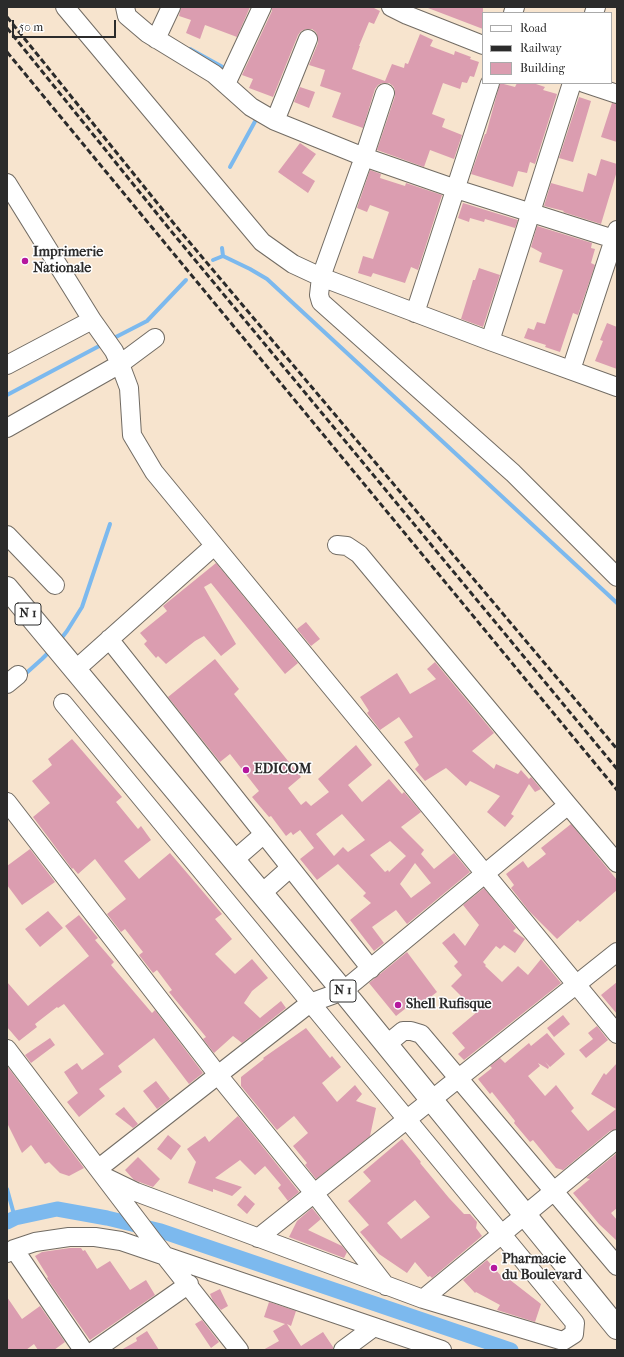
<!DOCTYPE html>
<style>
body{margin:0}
#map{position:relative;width:624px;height:1357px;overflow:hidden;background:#f7e4ce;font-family:"IM FELL French Canon",serif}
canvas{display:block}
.frame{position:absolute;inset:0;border:8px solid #2b2b2b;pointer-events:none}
.legend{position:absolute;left:482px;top:12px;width:130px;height:72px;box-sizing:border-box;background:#fff;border:1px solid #aaa;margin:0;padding:5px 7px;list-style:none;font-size:12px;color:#2b2b2b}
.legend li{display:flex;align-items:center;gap:8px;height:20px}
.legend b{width:20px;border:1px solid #aaa}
.scale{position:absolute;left:12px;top:20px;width:104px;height:18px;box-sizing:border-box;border:2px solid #2b2b2b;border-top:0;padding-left:5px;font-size:12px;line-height:14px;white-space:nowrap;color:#2b2b2b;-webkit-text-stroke:3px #fff;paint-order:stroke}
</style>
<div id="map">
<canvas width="624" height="1357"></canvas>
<div class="frame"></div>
<ul class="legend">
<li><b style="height:5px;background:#fff"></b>Road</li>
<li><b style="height:5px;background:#2b2b2b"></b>Railway</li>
<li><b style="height:11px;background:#db9db0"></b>Building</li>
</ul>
<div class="scale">50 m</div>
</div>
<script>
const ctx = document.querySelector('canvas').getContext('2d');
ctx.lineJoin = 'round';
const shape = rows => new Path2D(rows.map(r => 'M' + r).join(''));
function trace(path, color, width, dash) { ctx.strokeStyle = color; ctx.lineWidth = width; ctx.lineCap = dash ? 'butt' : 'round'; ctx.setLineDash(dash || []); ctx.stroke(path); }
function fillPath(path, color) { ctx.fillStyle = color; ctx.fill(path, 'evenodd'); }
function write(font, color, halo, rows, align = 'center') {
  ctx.font = font + ' "IM FELL French Canon",serif'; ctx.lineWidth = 3; ctx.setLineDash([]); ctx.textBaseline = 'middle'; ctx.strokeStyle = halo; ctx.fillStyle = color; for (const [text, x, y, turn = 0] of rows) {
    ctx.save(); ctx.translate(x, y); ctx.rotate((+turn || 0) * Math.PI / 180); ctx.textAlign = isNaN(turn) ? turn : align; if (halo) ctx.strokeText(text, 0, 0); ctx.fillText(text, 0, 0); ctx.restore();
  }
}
trace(shape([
 [190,49,228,70],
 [230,167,258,116],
 [222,248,223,256],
 [213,260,223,256,250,269,267,279,617,603],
 [112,339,147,321,186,280],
 [7,395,103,344],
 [60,640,67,631,82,607,110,524],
 [23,676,42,659,50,651],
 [7,1189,15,1218]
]), '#7cb9ee', 4);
trace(shape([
 [7,1222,15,1218,57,1209,107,1218,161,1231,511,1350]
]), '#7cb9ee', 15);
fillPath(shape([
 [181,7,250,7,237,37,205,25,200,39,186,33,191,20,179,16],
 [272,7,372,7,380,11,374,24,369,22,359,46,360,46,352,69,385,81,392,64,404,68,405,63,408,64,420,34,433,40,430,46,454,55,455,51,471,57,470,59,479,62,474,77,470,76,467,83,462,82,460,89,443,83,432,114,445,119,442,127,462,135,454,159,430,150,424,167,377,150,395,96,395,90,393,86,389,83,382,83,378,85,375,89,363,128,332,117,341,93,320,86,325,70,309,65,318,43,318,38,316,32,312,29,306,29,301,31,298,35,273,97,249,88,253,79,242,75,272,11],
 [428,7,483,7,483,29,428,8],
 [500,83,515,87,517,83,533,83,545,87,543,90,557,94,535,164,530,162,527,173,518,171,513,187,471,174,485,134,486,134],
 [300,87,315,92,309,108,294,102],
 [579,97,591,101,573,162,559,158],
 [612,103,617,104,617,142,601,137],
 [300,143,316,154,302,173,315,181,308,193,278,172],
 [601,159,617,164,617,171,601,224,563,212,564,211,544,206,551,183,583,192,588,173,596,176],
 [370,170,381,174,380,178,405,186,406,183,442,195,418,270,411,267,405,283,373,273,371,277,358,273,363,256,373,259,389,212,370,205,367,212,357,208],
 [463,203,518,220,515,228,485,219,484,222,470,218,469,222,458,218],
 [537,226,592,243,591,248,595,249,591,263,595,265,578,315,573,313,560,352,545,347,546,345,524,338,528,328,534,330,537,322,545,324,563,270,539,262,542,253,531,247],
 [479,268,500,275,483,327,461,319,471,287,473,280,475,280],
 [607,323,617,327,617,369,595,361,603,341,600,340],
 [216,563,298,663,285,674,211,583,204,587,236,644,221,656,204,636,195,641,166,664,158,656,156,658,144,644,147,641,140,633,167,611,163,606],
 [306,622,320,639,311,646,297,629],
 [215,659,239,689,234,694,301,777,288,788,301,805,306,801,311,806,329,792,318,779,356,745,372,765,348,785,362,802,389,779,402,794,404,792,421,812,401,827,424,850,421,854,434,869,454,853,470,872,407,924,396,910,372,927,384,943,374,951,350,920,371,903,363,896,366,893,338,864,317,880,300,859,314,848,300,830,293,835,291,832,286,836,271,816,269,817,252,797,259,791,230,754,220,762,168,697],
 [342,814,365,840,348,852,343,847,334,856,316,834],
 [390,841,406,856,389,872,388,870,385,872,370,855],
 [415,863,431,883,411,898,400,884],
 [435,662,494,733,472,751,494,769,496,764,518,774,521,770,529,779,531,777,541,789,535,792,529,784,511,814,514,816,505,827,487,812,500,796,470,781,466,786,446,768,425,781,415,769,419,765,404,742,413,737,399,717,380,730,367,713,369,711,360,697,397,673,410,694,436,679,427,669],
 [72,739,122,797,116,802,138,829,141,826,151,840,124,861,139,879,170,853,222,914,215,919,232,939,215,954,235,974,252,959,268,978,252,991,244,1003,260,1018,281,1001,286,1008,242,1043,233,1036,214,1053,203,1039,206,1037,169,992,172,990,157,970,153,973,139,955,143,952,125,929,121,932,107,914,126,899,95,859,78,874,73,868,72,869,33,817,50,803,32,781,52,765,48,759],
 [571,824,617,880,617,890,580,922,578,920,557,939,529,911,511,888,514,885,506,874,523,861,528,868,546,854,541,848],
 [30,849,55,882,22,905,7,885,7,866],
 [484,888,516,928,513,931,525,939,515,953,504,945,500,949,496,946,483,962,486,965,485,966,502,982,518,966,528,975,541,959,561,983,464,1060,458,1054,465,1048,452,1033,477,1012,451,986,462,975,454,966,458,962,442,943,454,933,465,946,479,925,463,905],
 [48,911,63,928,40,947,25,929],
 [79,915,98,938,95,940,114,962,111,965,152,1013,155,1010,203,1073,189,1084,154,1038,118,1066,122,1072,99,1089,105,1096,79,1117,67,1102,78,1093,64,1072,77,1063,82,1070,104,1054,64,1004,58,1008,57,1007,35,1024,37,1027,19,1041,7,1027,7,982,28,1006,89,956,65,926],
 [407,952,437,992,419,1006,415,1001,396,1016,369,983],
 [617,982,617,1014,601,995],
 [563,1015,570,1024,554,1037,547,1028],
 [597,1026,608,1040,586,1058,579,1050,593,1039,588,1033],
 [306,1028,330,1058,332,1056,341,1067,322,1083,337,1102,355,1085,362,1094,356,1101,376,1108,370,1136,316,1179,305,1165,307,1163,293,1146,308,1133,294,1116,277,1130,241,1086,241,1077,264,1059,263,1058],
 [547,1033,565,1054,550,1067,545,1062,549,1067,548,1069,538,1063,540,1066,528,1076,545,1096,556,1085,574,1108,571,1111,588,1131,616,1109,591,1094,604,1073,606,1075,617,1063,617,1129,610,1131,563,1170,556,1168,533,1140,530,1142,514,1123,515,1121,492,1092,490,1094,478,1079,492,1068,490,1066,500,1058,505,1063,529,1043,531,1046],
 [50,1038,55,1045,31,1063,25,1055],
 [7,1066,84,1168,69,1176,60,1173,49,1162,45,1164,31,1145,22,1153,7,1123],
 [156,1081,170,1099,157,1109,143,1091],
 [124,1107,138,1124,133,1128,115,1114],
 [238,1116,299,1192,288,1201,278,1188,281,1185,265,1166,255,1175,240,1160,215,1178,242,1187,232,1196,213,1189,213,1192,188,1183,196,1162,187,1149,205,1136,209,1142],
 [168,1135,181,1146,171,1160,157,1149],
 [402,1139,421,1162,420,1163,449,1198,464,1214,470,1214,477,1222,476,1228,482,1236,432,1278,430,1276,428,1277,415,1262,407,1273,379,1254,360,1232,369,1225,348,1201,371,1181,363,1172],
 [415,1200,430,1217,401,1239,387,1223],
 [617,1153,617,1208,611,1213,617,1220,617,1241,599,1224,573,1193,590,1179,586,1178],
 [138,1157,160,1179,153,1187,134,1180,125,1170],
 [245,1195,255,1204,247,1214,237,1205],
 [312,1208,321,1219,308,1230,342,1246,347,1252,344,1258,289,1237,297,1221],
 [70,1248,81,1248,83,1251,85,1250,97,1269,110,1261,130,1290,146,1280,155,1295,90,1340,52,1286,47,1278,48,1277,35,1256,42,1252],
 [487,1260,502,1277,505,1276,541,1304,535,1322,497,1310,500,1305,476,1292,475,1293,463,1280],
 [220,1289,228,1306,221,1310,213,1301,210,1294],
 [7,1297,22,1319,40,1306,65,1342,54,1350,38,1350,34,1344,26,1350,7,1350],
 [269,1302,296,1311,291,1326,287,1324,301,1346,323,1332,333,1347,333,1350,263,1350,279,1341,273,1331,285,1324,264,1317],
 [202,1320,219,1342,211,1348,195,1324],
 [147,1331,159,1350,121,1350,137,1341,136,1338]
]), '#db9db0');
const minor = shape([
 [65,7,262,242,293,264,321,277,490,341,617,387],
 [125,7,127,16,147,33,214,74,251,107,275,121,364,157,456,189,617,240],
 [391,7,407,15,483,45],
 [513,13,515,7],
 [594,13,596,7],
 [156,39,171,7],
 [584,83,617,94],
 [226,84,262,7],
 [385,93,364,157,321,277,319,295,321,302,513,473,617,577],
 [275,121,308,39],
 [7,183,92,320,7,365],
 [415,313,490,83],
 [92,320,114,351,120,364,129,388,132,435,154,472,617,1034],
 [490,341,572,83],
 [571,370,617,230],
 [7,428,120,364,155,338],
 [7,535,55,585],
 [337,545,347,546,359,554,568,805,617,863],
 [109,639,371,969],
 [75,670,214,546],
 [7,684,18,675],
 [63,703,575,1323,574,1334,563,1341,423,1299,136,1192,105,1177],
 [7,802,218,1075,314,1193,386,1286],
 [234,860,264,834],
 [262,893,290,868],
 [386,1045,403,1031,411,1031,421,1034,617,1266],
 [7,1049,153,1241,239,1350],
 [99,1168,310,1003,343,991,568,805],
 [258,1238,617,952],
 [14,1249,83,1350],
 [7,1253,14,1249,35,1242,69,1237,95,1237,121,1241,442,1350],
 [423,1299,617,1139],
 [95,1350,189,1284],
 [343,1350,374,1327]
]);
const highway = shape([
 [7,588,343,991,617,1328]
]);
trace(minor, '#726c64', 20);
trace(highway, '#726c64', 24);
trace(minor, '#fff', 18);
trace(highway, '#fff', 22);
trace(shape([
 [7,17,175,225,617,749],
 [7,28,171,231,617,769],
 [7,52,617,790]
]), '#2b2b2b', 3, [6, 3]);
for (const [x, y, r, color] of [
 [25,261,4,"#b5179e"],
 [246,770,4,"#b5179e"],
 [398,1005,4,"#b5179e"],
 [494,1268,4,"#b5179e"]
]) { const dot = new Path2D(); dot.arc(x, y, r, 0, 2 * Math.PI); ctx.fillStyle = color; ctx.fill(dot); trace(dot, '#fff', 1.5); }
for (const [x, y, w] of [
 [28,614,26],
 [343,991,26]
]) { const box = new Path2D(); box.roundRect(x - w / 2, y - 11, w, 22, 3); ctx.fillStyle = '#fff'; ctx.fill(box); trace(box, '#2b2b2b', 1); }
write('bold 13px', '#2b2b2b', null, [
 ["N 1",28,614],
 ["N 1",343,991]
]);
write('bold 14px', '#2b2b2b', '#fff', [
 ["Imprimerie",33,253],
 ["Nationale",33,269],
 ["EDICOM",254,770],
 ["Shell Rufisque",406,1005],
 ["Pharmacie",502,1260],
 ["du Boulevard",502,1276]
], 'left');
</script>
